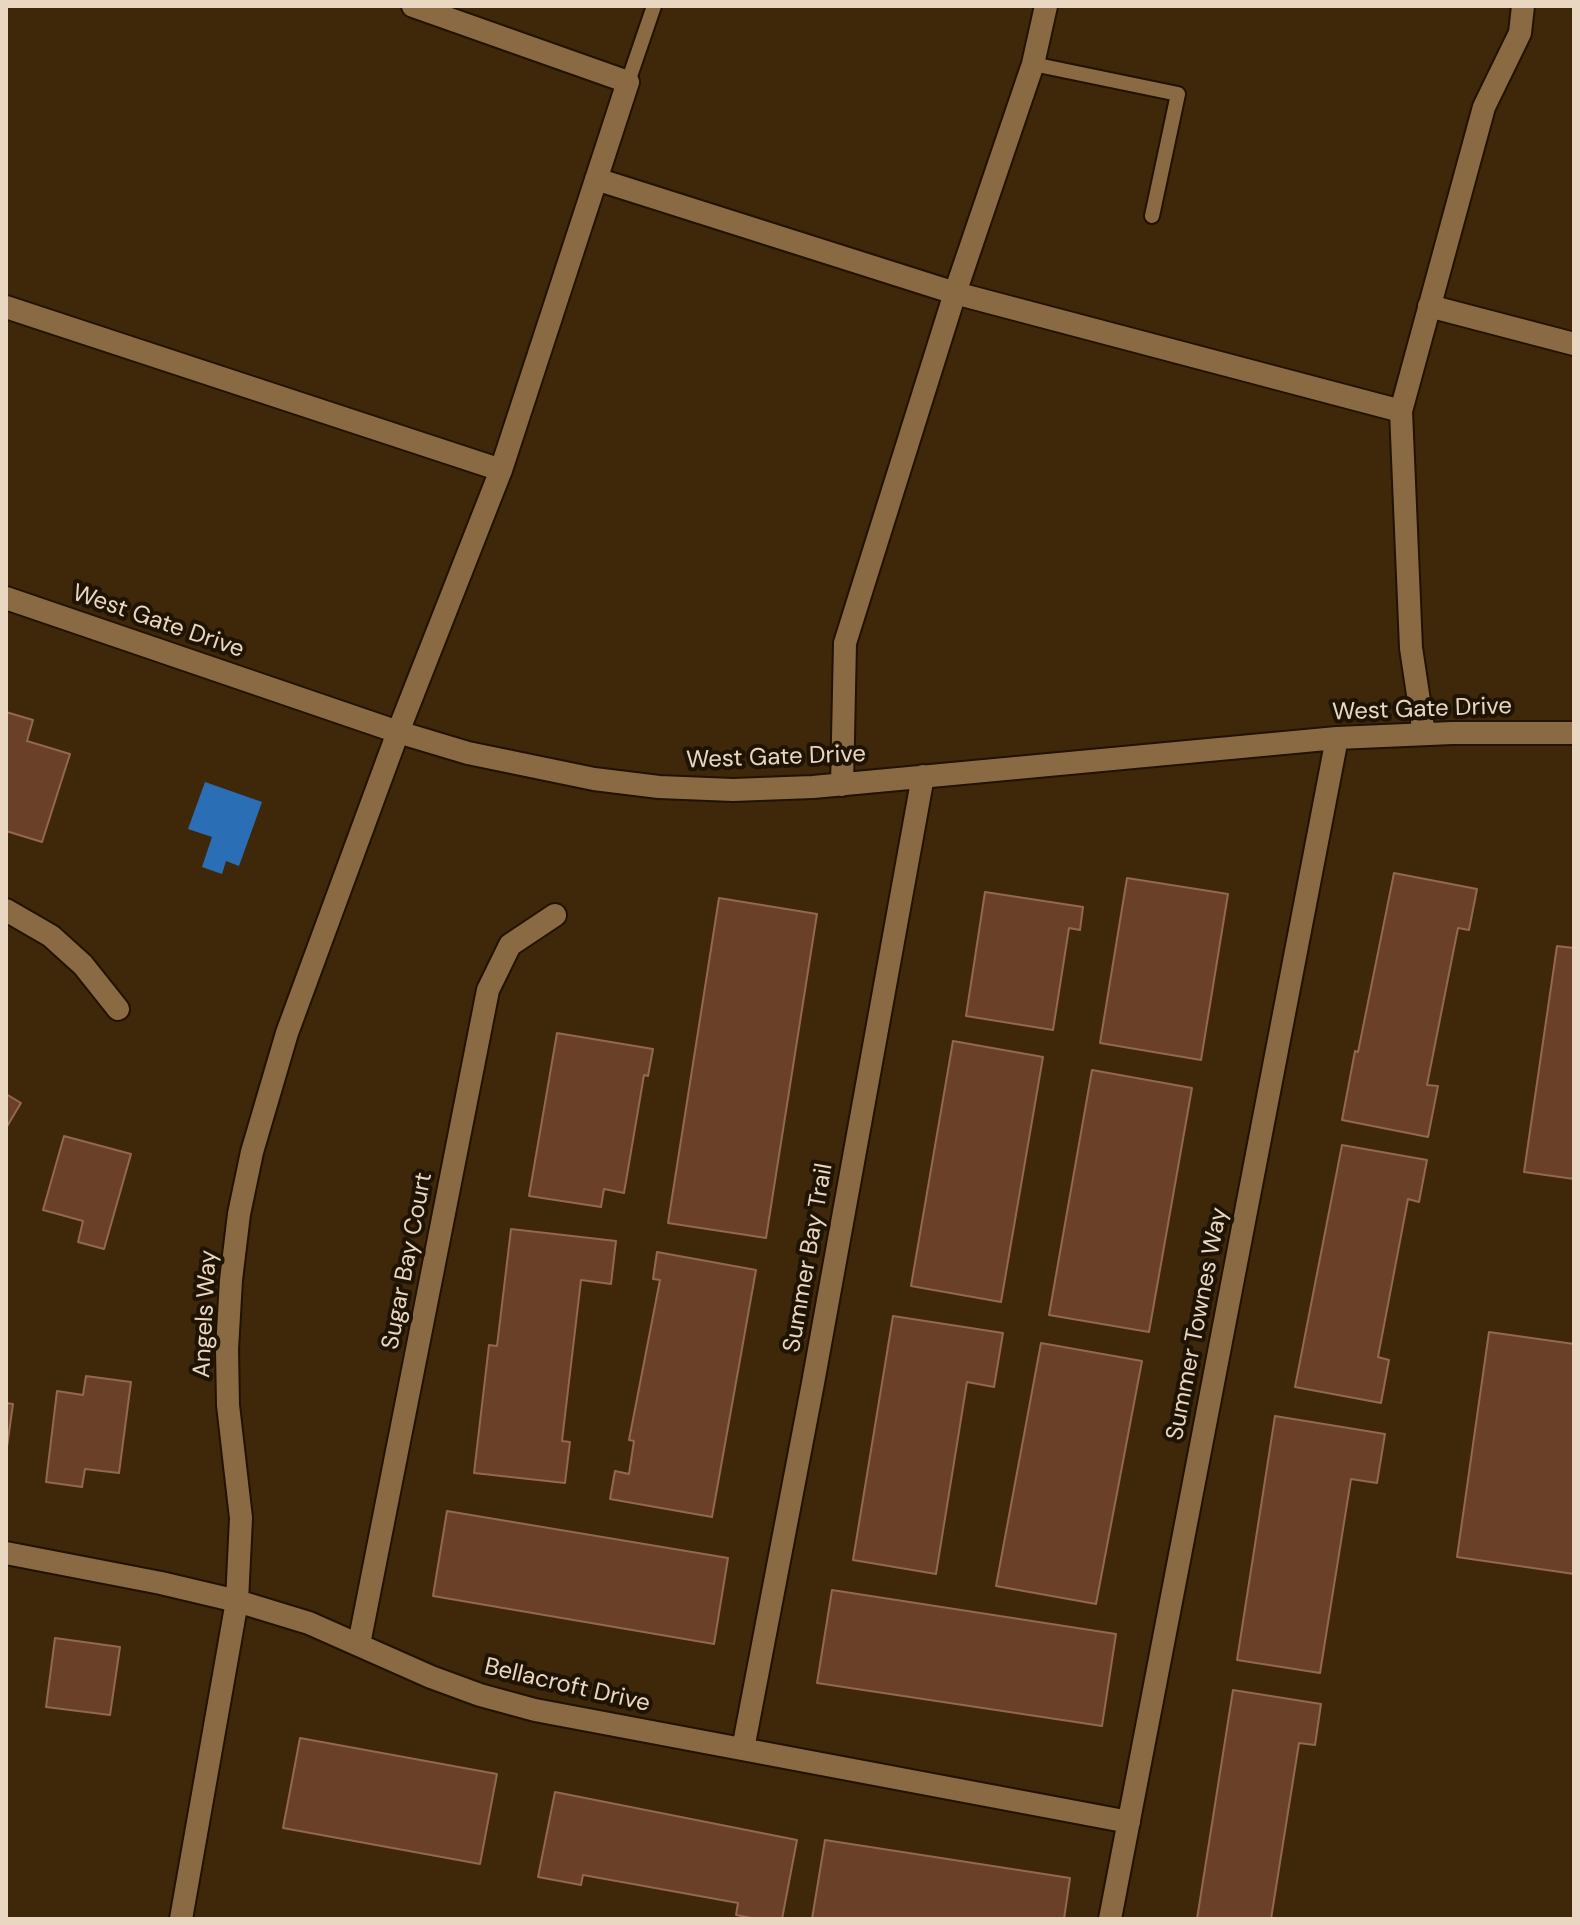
<!DOCTYPE html>
<style>
body{margin:0}
#map{position:relative;width:1580px;height:1925px;overflow:hidden;background:#3e2809;font-family:"DM Sans",sans-serif}
canvas{display:block}
.frame{position:absolute;inset:0;border:8px solid #e9d7c2;pointer-events:none}
</style>
<div id="map">
<canvas width="1580" height="1925"></canvas>
<div class="frame"></div>
</div>
<script>
const ctx = document.querySelector('canvas').getContext('2d');
ctx.lineJoin = 'round';
function fillPath(path, color) { ctx.fillStyle = color; ctx.fill(path, 'evenodd'); }
const shape = rows => new Path2D(rows.map(r => 'M' + r).join(''));
function trace(path, color, width, dash) { ctx.strokeStyle = color; ctx.lineWidth = width; ctx.lineCap = dash ? 'butt' : 'round'; ctx.setLineDash(dash || []); ctx.stroke(path); }
function write(font, color, halo, rows, align = 'center') {
  ctx.font = font + ' "DM Sans",sans-serif'; ctx.lineWidth = 8; ctx.setLineDash([]); ctx.textBaseline = 'middle'; ctx.strokeStyle = halo; ctx.fillStyle = color; for (const [text, x, y, turn = 0] of rows) {
    ctx.save(); ctx.translate(x, y); ctx.rotate((+turn || 0) * Math.PI / 180); ctx.textAlign = isNaN(turn) ? turn : align; if (halo) ctx.strokeText(text, 0, 0); ctx.fillText(text, 0, 0); ctx.restore();
  }
}
fillPath(shape([
 [205,782,262,802,239,866,226,861,222,874,202,867,212,837,188,829]
]), '#2a6fb5');
const building = shape([
 [6,712,33,720,27,741,70,754,42,842,6,831,6,712],
 [1394,873,1477,889,1469,930,1458,928,1427,1085,1438,1086,1428,1137,1342,1120,1355,1051,1358,1052,1394,873],
 [1127,878,1228,894,1201,1060,1100,1043,1127,878],
 [985,892,1083,907,1080,930,1069,928,1053,1030,966,1016,985,892],
 [719,898,817,914,766,1238,668,1223,719,898],
 [1557,946,1574,948,1574,1179,1524,1172,1557,946],
 [557,1033,653,1049,648,1076,644,1075,624,1193,604,1189,601,1207,529,1196,557,1033],
 [953,1041,1043,1057,1001,1302,911,1286,953,1041],
 [1092,1070,1192,1088,1149,1332,1049,1315,1092,1070],
 [6,1094,21,1103,6,1128,6,1094],
 [64,1136,131,1154,104,1249,78,1242,83,1221,43,1210,64,1136],
 [1342,1145,1427,1160,1419,1202,1408,1199,1378,1357,1389,1360,1381,1403,1295,1387,1342,1145],
 [511,1229,616,1241,611,1284,581,1280,562,1441,570,1442,565,1483,474,1473,489,1345,497,1346,511,1229],
 [657,1252,756,1270,712,1517,610,1499,615,1471,629,1474,634,1441,629,1440,660,1280,653,1279,657,1252],
 [893,1316,1003,1333,994,1387,967,1382,936,1574,853,1560,893,1316],
 [1489,1332,1574,1344,1574,1574,1457,1557,1489,1332],
 [1041,1343,1142,1361,1096,1604,996,1586,1041,1343],
 [86,1376,131,1382,119,1473,85,1469,82,1487,46,1482,57,1391,83,1395,86,1376],
 [6,1403,13,1404,6,1454,6,1403],
 [1275,1416,1385,1434,1377,1483,1351,1479,1320,1673,1237,1660,1275,1416],
 [447,1511,728,1558,714,1644,433,1596,447,1511],
 [832,1590,1116,1634,1102,1726,817,1683,832,1590],
 [55,1638,120,1647,110,1715,46,1707,55,1638],
 [1233,1690,1321,1704,1315,1745,1299,1743,1271,1919,1197,1919,1233,1690],
 [300,1738,497,1774,480,1864,283,1828,300,1738],
 [555,1792,797,1840,782,1919,757,1919,736,1915,738,1903,583,1875,581,1885,538,1877,555,1792],
 [825,1840,1070,1878,1064,1919,812,1919,825,1840]
]);
fillPath(building, '#6a4128');
trace(building, '#93684d', 2);
const service = shape([
 [1033,64,1178,94,1152,216],
 [628,82,654,6]
]);
const minor = shape([
 [413,6,628,82,501,470],
 [1046,6,1033,64,955,293,1401,411,1411,648,1424,734],
 [596,179,955,293,845,643,842,785],
 [1429,306,1574,344],
 [6,307,501,470,398,732,287,1033,252,1152,239,1214,231,1280,227,1349,228,1405,241,1518,237,1601,181,1919],
 [1401,411,1484,107,1520,33,1523,6],
 [6,598,398,732,468,753,594,779,659,787,733,790,813,787,1337,738,1452,733,1574,733],
 [6,910,51,936,83,965,118,1009],
 [6,1553,161,1583,237,1601,309,1623,431,1677,480,1695,535,1710,1129,1822],
 [359,1644,488,990,510,945,555,915],
 [743,1749,813,1383,923,776],
 [1110,1919,1337,738]
]);
trace(service, '#211201', 18);
trace(minor, '#211201', 26);
trace(service, '#8a6a43', 14);
trace(minor, '#8a6a43', 22);
write('24px', '#e9d7c2', '#1f1304', [
 ["West Gate Drive",158,622,19],
 ["West Gate Drive",1422,710,-2],
 ["West Gate Drive",776,758,-2],
 ["Summer Bay Trail",809,1258,-80],
 ["Sugar Bay Court",408,1261,-79],
 ["Angels Way",206,1314,-87],
 ["Summer Townes Way",1198,1324,-79],
 ["Bellacroft Drive",567,1686,13]
]);
</script>
